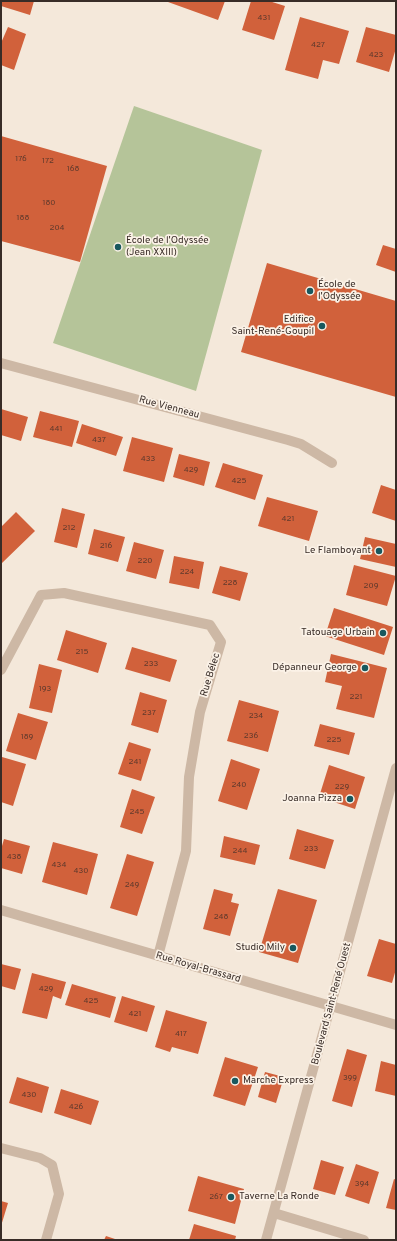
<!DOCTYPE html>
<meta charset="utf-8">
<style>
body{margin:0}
#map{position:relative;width:397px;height:1241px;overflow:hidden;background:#f4e8da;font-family:Overpass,sans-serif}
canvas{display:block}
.frame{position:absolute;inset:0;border:2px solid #382c27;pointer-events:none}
</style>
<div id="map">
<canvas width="397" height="1241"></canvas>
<div class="frame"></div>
</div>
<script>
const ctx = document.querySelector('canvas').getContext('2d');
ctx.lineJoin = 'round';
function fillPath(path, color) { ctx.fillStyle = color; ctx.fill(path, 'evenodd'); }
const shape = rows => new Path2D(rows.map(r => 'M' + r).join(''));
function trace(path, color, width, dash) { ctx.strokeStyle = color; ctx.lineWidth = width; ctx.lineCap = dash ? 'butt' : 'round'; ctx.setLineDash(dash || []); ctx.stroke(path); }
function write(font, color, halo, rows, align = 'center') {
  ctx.font = font + ' Overpass,sans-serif'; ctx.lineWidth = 3.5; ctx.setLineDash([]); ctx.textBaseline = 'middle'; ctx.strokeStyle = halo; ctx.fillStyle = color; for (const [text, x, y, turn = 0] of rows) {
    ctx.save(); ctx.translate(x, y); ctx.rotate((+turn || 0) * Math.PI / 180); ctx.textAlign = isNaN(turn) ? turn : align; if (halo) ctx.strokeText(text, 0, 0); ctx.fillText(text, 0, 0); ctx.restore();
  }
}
fillPath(shape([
 [134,106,262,150,196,391,53,343]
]), '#b5c499');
fillPath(shape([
 [1,1,34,1,30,15,1,6],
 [169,1,225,1,218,20,168,2],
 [251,1,269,1,285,6,274,40,242,30],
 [300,17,349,31,339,64,323,60,318,79,285,70],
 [8,27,26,34,14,70,1,65,1,43],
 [366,27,396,35,396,48,389,72,356,62],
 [1,136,107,166,80,262,1,241],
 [383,245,396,249,396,272,376,265],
 [267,263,396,301,396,397,241,352],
 [1,409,28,417,21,441,1,435],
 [40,411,79,421,72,447,33,437],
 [82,424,123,437,116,456,76,443],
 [132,437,173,448,164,482,123,471],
 [179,454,210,462,204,486,173,477],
 [223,463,263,475,255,500,215,487],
 [381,485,396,490,396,521,372,513],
 [267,497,318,511,309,541,258,526],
 [62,508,85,514,77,548,54,542],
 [16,512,35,531,1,564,1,527],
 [94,529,125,537,118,562,88,554],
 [365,537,396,544,396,567,360,559],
 [134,542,164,550,156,579,126,571],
 [174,556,204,562,199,589,169,583],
 [354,565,396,576,387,606,346,595],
 [220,566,248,573,240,601,212,593],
 [334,608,393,627,384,655,325,636],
 [66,630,107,643,98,673,57,660],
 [132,647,177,660,170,682,125,669],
 [331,654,387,668,374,718,336,709,342,686,325,682],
 [39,664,62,670,52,713,29,708],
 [140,692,167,700,158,733,131,725],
 [239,700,279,711,268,752,227,741],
 [18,713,48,722,36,760,6,751],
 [320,724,355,733,349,755,314,746],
 [129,742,151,749,141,781,118,774],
 [2,757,26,764,13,806,1,802,1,762],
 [231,759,260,769,247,810,218,801],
 [329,765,365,777,355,809,319,797],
 [132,789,155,797,142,834,120,827],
 [297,829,334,840,325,869,289,859],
 [224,836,260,845,255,865,220,857],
 [4,839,30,846,22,874,1,868,1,846,2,846],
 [53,842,98,854,87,895,42,882],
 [127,854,154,862,137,916,110,908],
 [214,889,233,894,231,902,239,904,230,936,203,929],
 [278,889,317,900,298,963,259,952],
 [379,939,396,944,396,969,392,983,367,976],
 [1,964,21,969,15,990,1,986],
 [32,973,66,982,61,999,53,996,47,1019,22,1013],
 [72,984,116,997,110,1018,65,1005],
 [122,996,155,1006,147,1032,114,1022],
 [166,1010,207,1022,198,1054,172,1047,170,1052,155,1047],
 [347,1049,367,1055,352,1107,332,1101],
 [225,1057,258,1067,245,1106,213,1096],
 [381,1061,396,1065,396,1096,375,1091],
 [265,1072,284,1077,276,1103,258,1097],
 [17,1077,49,1087,42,1113,9,1103],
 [61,1089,99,1101,91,1125,54,1113],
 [321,1160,344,1167,335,1195,313,1189],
 [356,1164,379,1172,369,1204,345,1196],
 [198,1176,244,1189,235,1224,188,1211],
 [394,1179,396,1180,396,1210,386,1208],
 [1,1201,8,1203,1,1226],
 [194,1224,236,1236,235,1240,189,1240],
 [106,1236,118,1240,104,1240]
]), '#d1613b');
trace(shape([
 [1,363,288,440,301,444,332,463],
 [1,670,41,595,64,593,210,625,221,642,200,712,189,777,186,851,158,956],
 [1,910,396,1025],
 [1,1148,40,1158,52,1165,59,1194,46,1240],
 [274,1213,364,1240],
 [266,1240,396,768]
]), '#cdb8a5', 10);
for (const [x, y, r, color] of [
 [118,247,4,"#18585e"],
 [310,291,4,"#18585e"],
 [322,326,4,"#18585e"],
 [379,551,4,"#18585e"],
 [383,633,4,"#18585e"],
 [365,668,4,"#18585e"],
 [350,799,4,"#18585e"],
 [293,948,4,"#18585e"],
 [235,1081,4,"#18585e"],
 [231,1197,4,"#18585e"]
]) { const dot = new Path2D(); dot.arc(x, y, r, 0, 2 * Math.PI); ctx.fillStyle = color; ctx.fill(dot); trace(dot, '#fbf2e7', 1.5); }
write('8px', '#5e392c', null, [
 ["431",264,18],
 ["427",318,45],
 ["423",376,55],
 ["176",21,159],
 ["172",48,161],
 ["168",73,169],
 ["180",49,203],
 ["188",23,218],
 ["204",57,228],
 ["441",56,429],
 ["437",99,440],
 ["433",148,459],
 ["429",191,470],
 ["425",239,481],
 ["421",288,519],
 ["212",69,528],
 ["216",106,546],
 ["220",145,561],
 ["224",187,572],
 ["228",230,583],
 ["209",371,586],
 ["215",82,652],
 ["233",151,664],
 ["193",45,689],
 ["221",356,697],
 ["237",149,713],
 ["234",256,716],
 ["236",251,736],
 ["189",27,737],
 ["225",334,740],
 ["241",135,762],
 ["240",239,785],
 ["229",342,787],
 ["245",137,812],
 ["233",311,849],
 ["244",240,851],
 ["438",14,857],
 ["434",59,865],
 ["430",81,871],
 ["249",132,885],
 ["248",221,917],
 ["429",46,989],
 ["425",91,1001],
 ["421",135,1014],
 ["417",181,1034],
 ["399",350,1078],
 ["430",29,1095],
 ["426",76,1107],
 ["394",362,1184],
 ["267",216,1197]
]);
write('10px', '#382c27', '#fbf2e7', [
 ["École de l'Odyssée",126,241,"left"],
 ["(Jean XXIII)",126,253,"left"],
 ["École de",318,285,"left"],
 ["l'Odyssée",318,297,"left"],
 ["Edifice",314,320],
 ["Saint-René-Goupil",314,332],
 ["Le Flamboyant",371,551],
 ["Tatouage Urbain",375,633],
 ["Dépanneur George",357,668],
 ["Joanna Pizza",342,799],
 ["Studio Mily",285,948],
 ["Marche Express",243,1081,"left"],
 ["Taverne La Ronde",239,1197,"left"]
], 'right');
write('10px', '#382c27', '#fbf2e7', [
 ["Rue Vienneau",169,408,15],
 ["Rue Bélec",211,675,-73],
 ["Rue Royal-Brassard",198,968,16],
 ["Boulevard Saint-René Ouest",332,1004,-75]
]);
</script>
